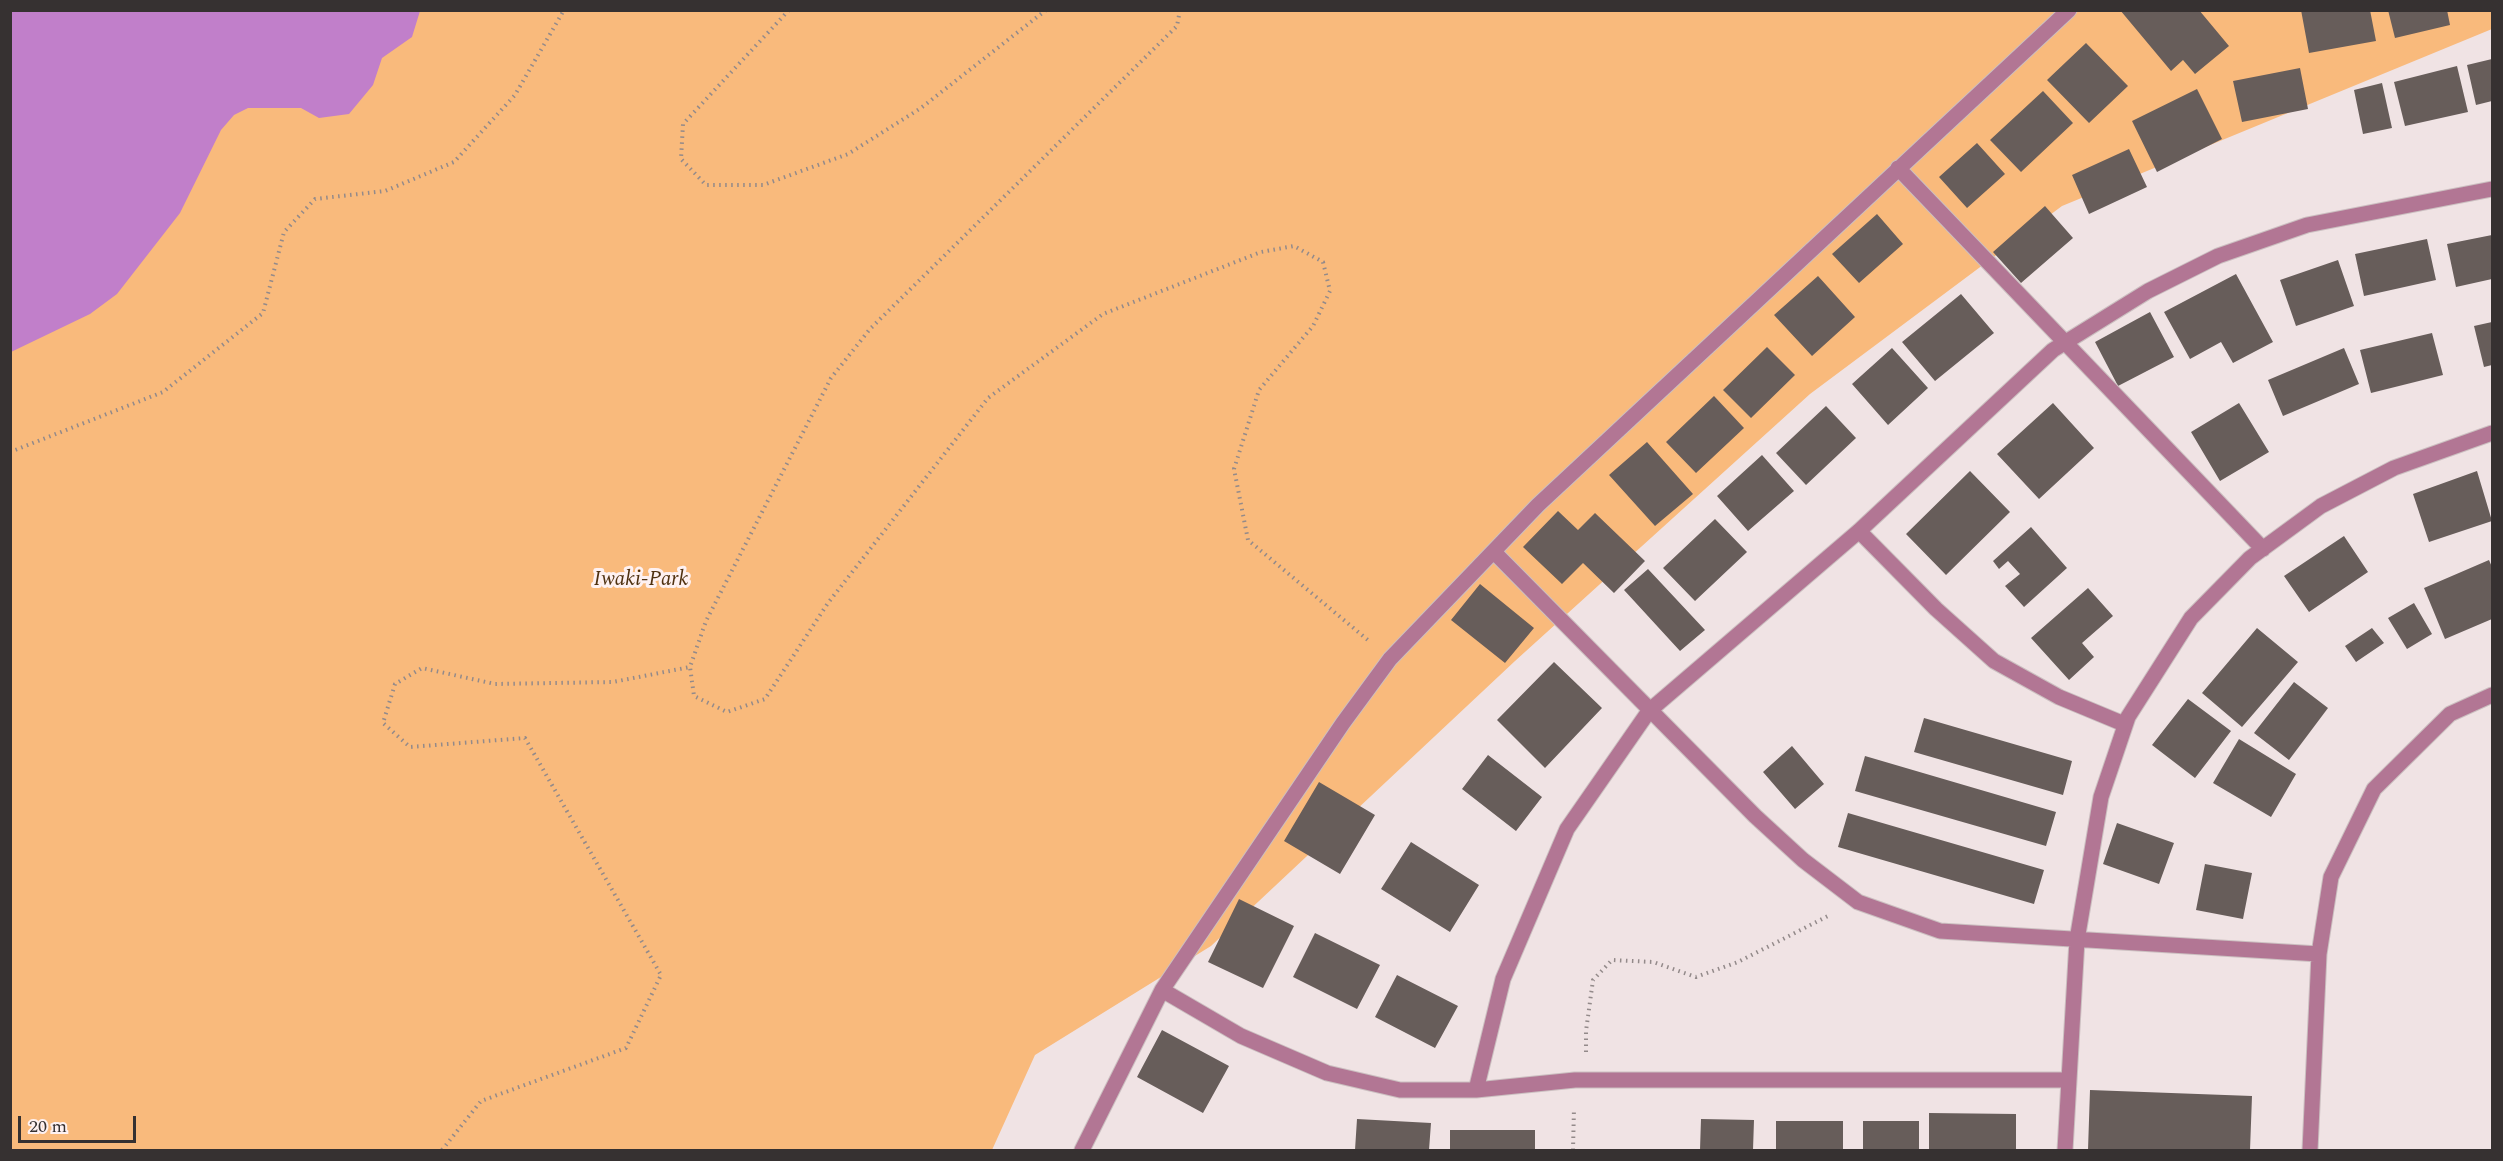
<!DOCTYPE html>
<style>
body{margin:0}
#map{position:relative;width:2503px;height:1161px;overflow:hidden;background:#f0e3e4;font-family:Spectral,serif}
canvas{display:block}
.frame{position:absolute;inset:0;border:12px solid #363131;pointer-events:none}
.scale{position:absolute;left:18px;top:1116px;width:118px;height:27px;box-sizing:border-box;border:3px solid #363131;border-top:0;padding-left:8px;font-size:18px;line-height:21px;white-space:nowrap;color:#363131;-webkit-text-stroke:4px #fef1f1;paint-order:stroke}
</style>
<div id="map">
<canvas width="2503" height="1161"></canvas>
<div class="frame"></div>
<div class="scale">20 m</div>
</div>
<script>
const ctx = document.querySelector('canvas').getContext('2d');
ctx.lineJoin = 'round';
function fillPath(path, color) { ctx.fillStyle = color; ctx.fill(path, 'evenodd'); }
const shape = rows => new Path2D(rows.map(r => 'M' + r).join(''));
function trace(path, color, width, dash) { ctx.strokeStyle = color; ctx.lineWidth = width; ctx.lineCap = dash ? 'butt' : 'round'; ctx.setLineDash(dash || []); ctx.stroke(path); }
function write(font, color, halo, rows, align = 'center') {
  ctx.font = font + ' Spectral,serif'; ctx.lineWidth = 6; ctx.setLineDash([]); ctx.textBaseline = 'middle'; ctx.strokeStyle = halo; ctx.fillStyle = color; for (const [text, x, y, turn = 0] of rows) {
    ctx.save(); ctx.translate(x, y); ctx.rotate((+turn || 0) * Math.PI / 180); ctx.textAlign = isNaN(turn) ? turn : align; if (halo) ctx.strokeText(text, 0, 0); ctx.fillText(text, 0, 0); ctx.restore();
  }
}
fillPath(shape([
 [2492,10,2492,29,2062,206,1810,394,1515,661,1211,946,1035,1055,992,1150,11,1150,10,11]
]), '#f9ba7c');
fillPath(shape([
 [11,10,420,10,420,11,412,37,382,58,373,85,349,114,319,118,301,108,248,108,234,115,221,130,180,213,117,294,90,314,11,352]
]), '#c17fca');
fillPath(shape([
 [2120,10,2199,10,2229,46,2195,74,2183,60,2171,71],
 [2301,10,2370,10,2376,41,2309,53],
 [2388,10,2447,10,2450,25,2395,38],
 [2086,43,2128,86,2089,123,2047,80],
 [2492,59,2492,101,2476,105,2467,65],
 [2457,66,2468,112,2405,126,2394,82],
 [2300,68,2308,109,2242,122,2233,81],
 [2382,83,2392,128,2363,134,2354,90],
 [2197,89,2222,139,2157,172,2132,121],
 [2043,91,2073,123,2021,172,1990,140],
 [1977,143,2005,174,1967,208,1939,177],
 [2129,149,2147,187,2089,214,2072,175],
 [2045,206,2073,238,2021,283,1993,252],
 [1877,214,1903,244,1859,283,1832,254],
 [2492,235,2492,279,2456,287,2447,244],
 [2427,239,2436,280,2364,296,2355,254],
 [2338,260,2354,306,2296,326,2280,280],
 [2236,274,2273,342,2233,363,2221,342,2190,359,2164,312],
 [1818,276,1855,317,1812,356,1774,315],
 [1961,294,1994,333,1935,381,1902,342],
 [2150,312,2174,357,2118,386,2095,342],
 [2492,322,2492,365,2484,367,2474,326],
 [2432,333,2443,375,2371,393,2360,350],
 [1767,347,1795,375,1751,418,1723,390],
 [1892,348,1928,388,1888,425,1852,384],
 [2344,348,2359,384,2283,416,2268,380],
 [1714,396,1744,428,1696,473,1666,442],
 [2053,403,2094,448,2039,499,1997,454],
 [2239,403,2269,452,2220,481,2191,432],
 [1826,406,1856,438,1806,485,1776,453],
 [1647,442,1693,494,1655,526,1609,475],
 [1762,455,1794,491,1748,531,1717,496],
 [1970,471,2010,512,1946,575,1906,534],
 [2477,471,2492,521,2429,542,2413,494],
 [1558,511,1578,530,1595,513,1645,561,1614,593,1583,563,1562,584,1523,547],
 [1715,519,1747,552,1695,601,1663,568],
 [2031,527,2067,568,2024,607,2005,586,2020,574,2008,561,1999,569,1993,561],
 [2344,536,2368,572,2309,612,2284,576],
 [2489,560,2492,567,2492,619,2445,639,2424,588],
 [1648,569,1705,630,1680,651,1624,590],
 [1480,584,1534,628,1505,663,1451,620],
 [2088,588,2113,616,2082,643,2094,657,2069,680,2031,638],
 [2414,603,2432,634,2407,649,2388,618],
 [2257,628,2298,662,2242,727,2202,693],
 [2372,628,2384,643,2356,662,2345,646],
 [1554,662,1602,708,1545,768,1497,720],
 [2294,682,2328,708,2289,760,2254,733],
 [2188,699,2231,731,2195,778,2152,745],
 [1924,718,2072,761,2063,795,1914,752],
 [2239,739,2296,774,2271,817,2213,783],
 [1792,746,1824,784,1795,809,1763,772],
 [1488,755,1542,797,1516,831,1462,789],
 [1865,756,2056,812,2046,846,1855,791],
 [1319,782,1375,815,1340,874,1284,841],
 [1848,813,2044,870,2034,904,1838,847],
 [2117,823,2174,843,2159,884,2103,864],
 [1411,842,1479,885,1450,932,1381,889],
 [2205,864,2252,873,2243,919,2196,910],
 [1239,899,1294,926,1263,988,1208,962],
 [1315,933,1380,965,1357,1009,1293,977],
 [1397,975,1458,1006,1435,1048,1375,1017],
 [1162,1030,1229,1066,1203,1113,1137,1077],
 [2090,1090,2252,1096,2250,1150,2088,1150],
 [1929,1113,2016,1114,2016,1150,1929,1150],
 [1357,1119,1431,1123,1429,1150,1355,1150],
 [1701,1119,1754,1120,1753,1150,1700,1150],
 [1776,1121,1843,1121,1843,1150,1776,1150],
 [1863,1121,1919,1121,1919,1150,1863,1150],
 [1450,1130,1535,1130,1535,1150,1450,1150]
]), '#675d5a');
const minor = shape([
 [1898,168,2263,549],
 [1859,531,1936,609,1994,661,2059,697,2124,724],
 [1494,552,1755,816,1803,860,1858,902,1940,931,2319,954],
 [1162,990,1241,1036,1327,1073,1400,1090,1476,1090,1575,1080,2069,1080],
 [1476,1090,1503,979,1567,829,1649,711,1859,531,2053,350,2148,291,2218,256,2307,225,2492,189],
 [1082,1150,1162,990,1343,723,1390,659,1538,505,2069,10],
 [2065,1150,2077,940,2101,797,2128,717,2191,618,2250,558,2321,506,2394,468,2492,433],
 [2310,1150,2319,954,2331,877,2374,789,2450,714,2492,695]
]);
trace(minor, '#cbbfc0', 17);
trace(shape([
 [789,10,683,124,681,159,706,185,763,185,848,154,921,108,1046,10],
 [1180,10,1177,26,870,329,831,378,706,621,690,667,694,696,727,712,765,699,828,603,988,398,1103,314,1261,252,1294,246,1323,262,1330,291,1313,326,1259,390,1234,469,1248,540,1369,641],
 [10,452,163,392,263,313,284,232,315,199,385,191,454,162,515,95,564,10],
 [1586,1052,1586,1031,1593,980,1612,960,1653,962,1696,977,1738,962,1830,915],
 [442,1150,481,1101,626,1048,661,975,525,738,410,747,383,723,395,684,422,668,495,684,613,682,690,667],
 [1573,1150,1574,1108]
]), '#938a8a', 4, [1.5, 4.5]);
trace(minor, '#b27694', 15);
write('italic 21px', '#4f3110', '#fef1f1', [
 ["Iwaki-Park",641,581]
]);
</script>
